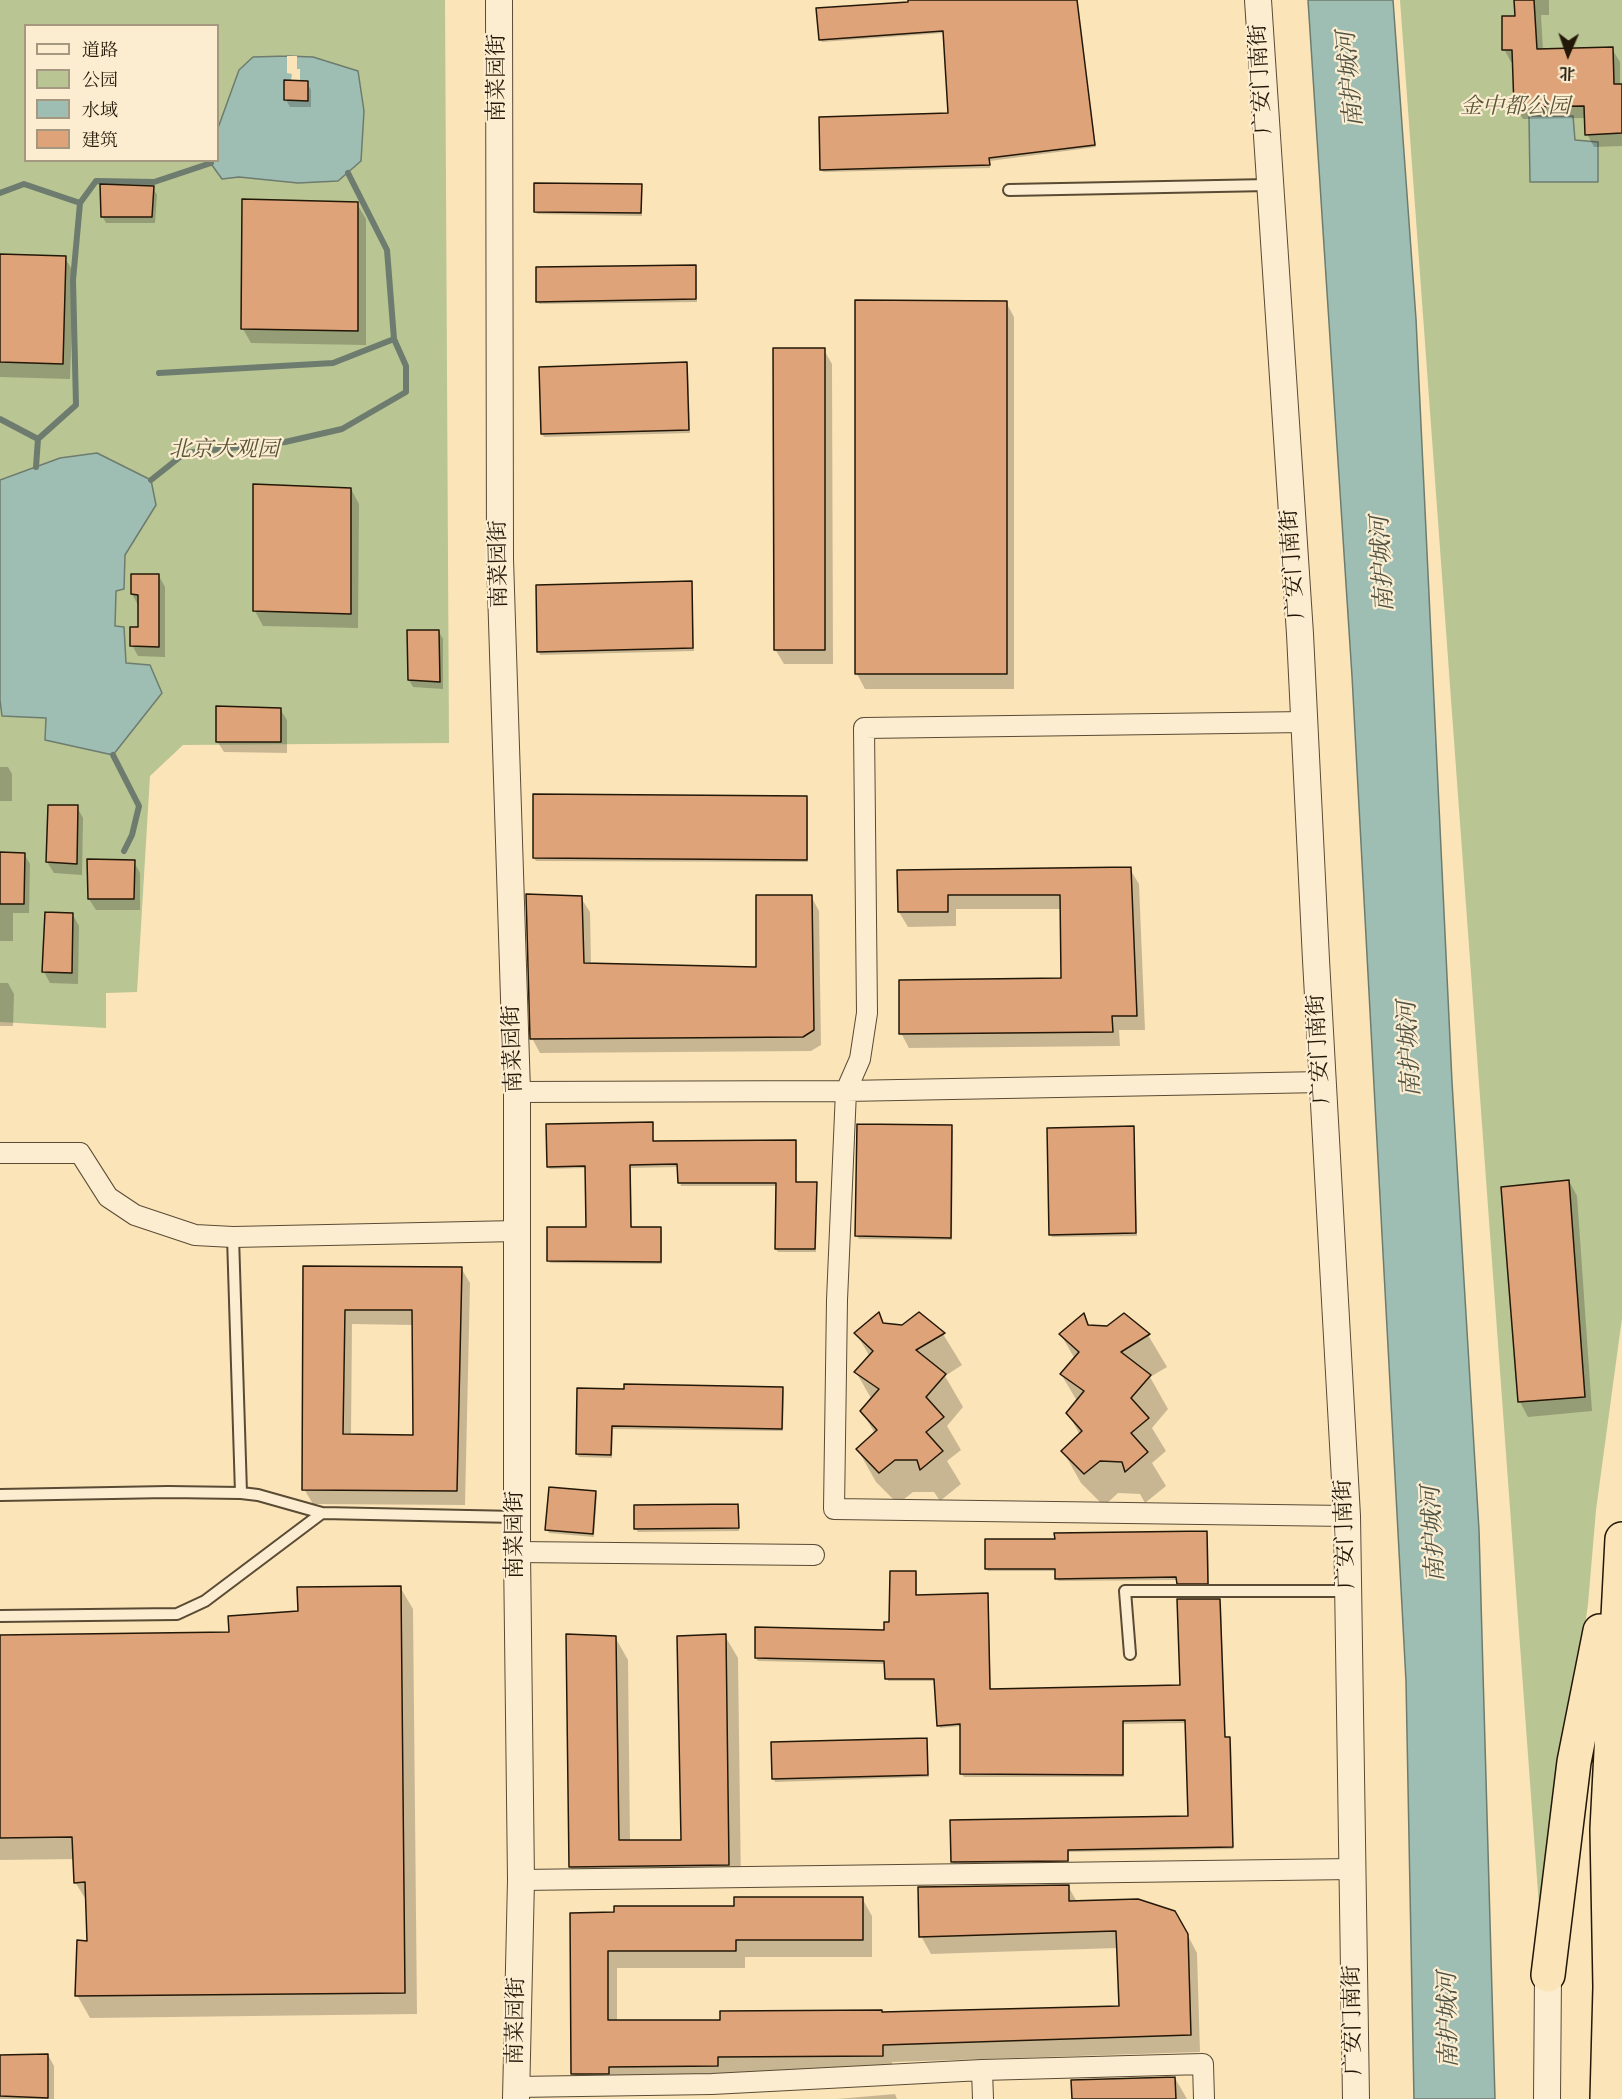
<!DOCTYPE html>
<meta charset="utf-8">
<style>
body{margin:0}
#map{position:relative;width:1622px;height:2099px;overflow:hidden;background:#fbe4b8;font-family:Vollkorn,"Noto Serif SC",serif}
canvas{display:block}
.legend{position:absolute;left:24px;top:24px;width:195px;height:138px;box-sizing:border-box;background:#fcedd1;border:2px solid #a59881;margin:0;padding:8px 10px;list-style:none;font-size:18px;color:#231808}
.legend li{display:flex;align-items:center;gap:12px;height:30px}
.legend b{width:30px;border:2px solid #a59881}
.north{position:absolute;left:1538px;top:24px;width:60px;height:60px;-webkit-text-stroke:4px #fcedd1;paint-order:stroke;rotate:182deg;font-size:16px;font-weight:700;line-height:24px;text-align:center;color:#231808}
.north::after{content:'';display:block;margin:auto;width:21px;height:27px;background:#231808;clip-path:polygon(50% 0,100% 100%,50% 72%,0 100%)}
</style>
<div id="map">
<canvas width="1622" height="2099"></canvas>
<ul class="legend">
<li><b style="height:8px;background:#fcedd1"></b>道路</li>
<li><b style="height:16px;background:#b9c593"></b>公园</li>
<li><b style="height:16px;background:#9fbeb3"></b>水域</li>
<li><b style="height:16px;background:#dea378"></b>建筑</li>
</ul>
<div class="north">北</div>
</div>
<script>
const ctx = document.querySelector('canvas').getContext('2d');
ctx.lineJoin = 'round';
function fillPath(path, color) { ctx.fillStyle = color; ctx.fill(path, 'evenodd'); }
const shape = rows => new Path2D(rows.map(r => 'M' + r).join(''));
function trace(path, color, width, dash) { ctx.strokeStyle = color; ctx.lineWidth = width; ctx.lineCap = dash ? 'butt' : 'round'; ctx.setLineDash(dash || []); ctx.stroke(path); }
function write(font, color, halo, rows, align = 'center') {
  ctx.font = font + ' Vollkorn,"Noto Serif SC",serif'; ctx.lineWidth = 4.5; ctx.setLineDash([]); ctx.textBaseline = 'middle'; ctx.strokeStyle = halo; ctx.fillStyle = color; for (const [text, x, y, turn = 0] of rows) {
    ctx.save(); ctx.translate(x, y); ctx.rotate((+turn || 0) * Math.PI / 180); ctx.textAlign = isNaN(turn) ? turn : align; if (halo) ctx.strokeText(text, 0, 0); ctx.fillText(text, 0, 0); ctx.restore();
  }
}
fillPath(shape([
 [0,0,445,0,449,743,183,745,150,776,137,992,106,993,106,1028,0,1022],
 [26,26,218,26,218,160,26,160],
 [1400,0,1622,0,1622,1318,1596,1510,1588,1604,1541,1933]
]), '#b9c593');
const water = shape([
 [1308,0,1393,0,1416,319,1452,1082,1479,1530,1495,2099,1414,2099,1406,1681,1352,676,1308,0],
 [287,56,313,57,358,71,364,111,361,161,338,181,298,183,239,177,222,179,209,161,218,160,218,128,239,70,253,57,287,56],
 [1529,116,1573,116,1575,140,1598,142,1598,182,1530,182,1529,116],
 [97,453,151,480,156,505,125,555,124,589,116,591,115,626,124,627,126,663,150,665,162,693,113,755,45,740,46,718,2,716,0,700,0,480,60,458,97,453]
]);
fillPath(water, '#9fbeb3');
trace(water, '#6d7c6f', 1.5);
fillPath(shape([
 [287,56,297,56,297,69,300,69,300,81,308,81,308,101,284,100,284,80,291,80,292,74,287,73]
]), '#fbe4b8');
fillPath(shape([
 [909,0,1076,1,1096,147,990,161,990,168,823,172,822,169,949,114,944,33,822,42,820,39,909,3],
 [1516,0,1549,0,1549,15,1541,15,1543,51,1612,49,1620,62,1620,85,1622,85,1622,146,1594,147,1587,134,1586,118,1523,119,1515,107,1514,62,1511,62,1504,49,1517,17],
 [307,83,311,90,311,107,290,107,286,100],
 [641,185,642,188,642,216,537,214,535,211],
 [153,188,157,195,155,223,106,223,102,216],
 [357,204,366,219,366,345,251,343,243,329],
 [0,256,65,258,74,273,70,379,0,377],
 [695,266,696,269,697,302,539,304,538,301],
 [1006,302,1014,317,1014,689,865,689,857,674],
 [824,350,832,364,833,664,784,664,775,649],
 [686,364,688,367,690,433,544,437,542,434,541,368],
 [351,489,359,504,358,628,263,626,255,611],
 [159,576,165,587,165,657,138,656,132,645,140,629,138,605,132,594],
 [691,583,692,586,694,651,540,655,539,652],
 [439,632,443,639,443,689,413,687,409,680],
 [280,709,287,720,287,753,224,752,217,741],
 [0,767,8,767,12,774,12,801,0,801],
 [806,797,808,800,808,862,536,861,534,858],
 [77,807,83,818,82,875,54,873,47,862],
 [0,854,24,854,30,864,29,913,13,913,13,941,0,941],
 [134,862,140,873,140,910,96,910,89,899],
 [1130,869,1139,884,1145,1030,1119,1030,1120,1046,909,1048,901,1033,1062,980,1061,909,956,909,956,926,908,927,899,912,898,871],
 [811,896,819,911,821,1045,811,1051,540,1053,532,1038,581,898,590,912,591,965,758,969],
 [73,915,79,926,78,984,50,983,44,972],
 [0,983,8,983,14,994,13,1026,0,1026],
 [652,1124,654,1142,795,1142,797,1145,796,1184,816,1184,817,1187,816,1252,778,1252,776,1249,777,1186,681,1186,678,1167,631,1168,632,1229,661,1229,662,1232,662,1264,550,1263,549,1260,588,1228,587,1168,550,1169,548,1166],
 [951,1127,953,1130,952,1240,859,1239,857,1236],
 [1133,1128,1134,1131,1137,1236,1052,1237,1051,1234],
 [1569,1181,1577,1196,1592,1411,1528,1417,1520,1402],
 [304,1268,461,1268,470,1283,465,1505,313,1504,304,1489],
 [352,1324,413,1325,414,1436,351,1435],
 [878,1314,885,1325,943,1334,962,1365,945,1376,963,1407,947,1426,961,1450,947,1461,961,1484,940,1501,934,1492,913,1492,898,1504,876,1482,858,1450,875,1434,862,1411,872,1400,856,1372,870,1357,856,1333],
 [1084,1315,1090,1326,1107,1328,1124,1315,1148,1335,1167,1367,1150,1377,1168,1409,1152,1428,1166,1451,1152,1463,1166,1486,1145,1503,1140,1494,1118,1493,1104,1506,1081,1483,1063,1451,1080,1435,1068,1413,1077,1401,1061,1374,1075,1359,1061,1335],
 [782,1388,784,1391,783,1431,613,1429,612,1458,579,1457,577,1454,579,1390],
 [595,1492,597,1495,594,1537,549,1533,547,1530],
 [737,1505,739,1531,638,1532,636,1529],
 [1206,1533,1208,1536,1209,1586,1180,1586,1178,1580,1058,1581,1057,1571,988,1571,986,1568,1056,1541],
 [916,1572,917,1575,917,1597,987,1595,988,1598,991,1690,1182,1686,1219,1600,1221,1603,1225,1739,1229,1739,1231,1742,1233,1849,1069,1852,1069,1863,954,1865,953,1862,1189,1817,1187,1723,1124,1724,1124,1777,964,1777,962,1774,962,1726,940,1728,935,1681,888,1681,886,1664,758,1661,756,1658,885,1632],
 [400,1587,413,1609,417,2014,90,2018,77,1995,89,1942,88,1903,75,1882,75,1859,0,1860,0,1637,231,1633,300,1612],
 [725,1636,738,1658,741,1887,583,1889,570,1867,615,1637,628,1660,630,1842,683,1842],
 [926,1739,929,1777,775,1782,774,1779],
 [1068,1886,1077,1902,1185,1930,1197,1953,1200,2052,892,2062,892,2073,583,2091,573,2073,571,1914,735,1907,862,1898,872,1916,872,1957,745,1957,745,1968,617,1968,617,2022,721,2021,883,2014,1120,2007,1118,1948,931,1954,921,1936],
 [48,2055,54,2066,54,2099,0,2099,0,2056],
 [1175,2078,1187,2099,1073,2099],
 [895,2094,897,2099,837,2099]
]), '#0003');
trace(shape([
 [0,193,24,184,80,203],
 [159,373,333,363,394,339],
 [0,419,38,439],
 [36,467,38,439,76,405,73,280,80,203,96,181,154,182,211,163],
 [151,480,185,453,285,442,342,429,406,392,406,366,394,339,387,250,348,173],
 [113,755,139,806,132,835,124,851]
]), '#6d7c6f', 6);
const building = shape([
 [908,0,1077,0,1095,145,989,158,990,165,820,170,819,117,948,113,943,31,819,40,816,8,908,2,908,0],
 [1514,0,1534,0,1537,49,1613,47,1614,84,1622,84,1622,133,1585,135,1584,106,1514,107,1512,50,1502,50,1502,16,1515,16,1514,0],
 [284,80,308,81,308,101,284,100,284,80],
 [534,183,642,184,641,213,534,212,534,183],
 [100,184,154,186,152,217,101,217,100,184],
 [242,199,358,202,358,331,241,329,242,199],
 [0,254,66,256,63,364,0,362,0,254],
 [696,265,696,299,536,302,536,267,696,265],
 [855,300,1007,301,1007,674,855,674,855,300],
 [773,348,825,348,825,650,774,650,773,348],
 [687,362,689,430,541,434,539,367,687,362],
 [253,484,351,488,351,614,253,611,253,484],
 [131,574,159,574,159,647,130,646,130,627,138,627,138,595,131,594,131,574],
 [692,581,693,648,537,652,536,585,692,581],
 [407,630,439,630,440,682,408,680,407,630],
 [216,706,281,708,281,742,216,742,216,706],
 [533,794,807,796,807,860,533,858,533,794],
 [48,805,78,805,77,864,46,862,48,805],
 [0,852,25,853,24,904,0,904,0,852],
 [87,859,135,860,134,899,88,899,87,859],
 [1131,867,1137,1016,1112,1016,1113,1032,899,1034,899,980,1061,978,1060,895,948,895,948,912,898,912,897,870,1131,867],
 [526,894,582,896,584,963,756,967,756,895,812,895,814,1030,803,1037,530,1039,526,894],
 [45,912,73,913,72,973,42,972,45,912],
 [653,1122,653,1141,796,1140,796,1182,817,1182,815,1249,775,1249,776,1183,678,1183,677,1164,630,1165,631,1227,661,1227,661,1262,547,1261,547,1227,586,1227,585,1166,547,1167,546,1124,653,1122],
 [857,1124,952,1125,951,1238,855,1236,857,1124],
 [1134,1126,1136,1233,1049,1235,1047,1128,1134,1126],
 [1569,1180,1585,1397,1518,1402,1501,1187,1569,1180],
 [303,1266,462,1267,457,1491,302,1490,303,1266],
 [345,1310,412,1310,413,1435,343,1434,345,1310],
 [879,1312,883,1323,902,1325,919,1312,945,1333,916,1350,946,1374,926,1397,944,1417,926,1432,943,1451,920,1470,917,1460,895,1460,879,1473,856,1449,877,1430,860,1411,879,1389,854,1372,873,1351,854,1333,879,1312],
 [1084,1313,1088,1325,1107,1326,1124,1313,1150,1334,1121,1352,1151,1375,1131,1398,1149,1418,1131,1433,1148,1452,1125,1472,1122,1462,1100,1461,1084,1474,1061,1451,1082,1431,1066,1413,1084,1391,1060,1374,1079,1352,1059,1334,1084,1313],
 [624,1384,783,1387,782,1429,612,1426,611,1455,576,1454,577,1388,624,1389,624,1384],
 [549,1487,596,1491,593,1534,545,1530,549,1487],
 [738,1504,739,1528,634,1529,634,1505,738,1504],
 [1207,1531,1208,1584,1177,1584,1176,1577,1055,1579,1055,1569,985,1569,985,1539,1055,1539,1054,1533,1207,1531],
 [890,1571,916,1571,916,1595,988,1593,990,1689,1180,1685,1177,1599,1220,1599,1225,1737,1230,1737,1233,1847,1068,1850,1068,1861,951,1862,950,1820,1188,1816,1185,1720,1123,1721,1123,1775,960,1774,960,1724,937,1726,934,1679,885,1679,884,1661,755,1658,755,1627,884,1630,884,1622,889,1622,890,1571],
 [401,1586,405,1993,75,1996,77,1940,87,1941,85,1882,74,1883,72,1837,0,1838,0,1635,229,1632,228,1616,298,1611,297,1587,401,1586],
 [566,1634,616,1636,619,1840,681,1840,677,1636,726,1634,729,1865,569,1867,566,1634],
 [927,1738,928,1775,772,1779,771,1742,927,1738],
 [1069,1885,1069,1901,1138,1899,1175,1911,1188,1934,1191,2035,883,2045,883,2056,718,2057,718,2066,609,2067,609,2074,571,2074,570,1913,614,1912,614,1906,734,1906,734,1897,863,1897,863,1940,736,1940,736,1951,608,1951,608,2020,720,2020,720,2011,882,2010,882,2012,1119,2006,1116,1931,919,1937,918,1887,1069,1885],
 [48,2054,48,2098,0,2096,0,2055,48,2054],
 [1175,2077,1176,2099,1072,2099,1071,2080,1175,2077]
]);
fillPath(building, '#dea378');
trace(building, '#231808', 1.5);
const service = shape([
 [1009,190,1269,185],
 [233,1237,241,1493],
 [0,1495,168,1492,241,1493,258,1495,322,1513],
 [0,1616,177,1614,205,1601,322,1513,517,1517],
 [1130,1654,1125,1591,1348,1591]
]);
const minor = shape([
 [1305,722,864,728,867,1013,860,1059,846,1091,837,1300,834,1509,1347,1516],
 [517,1092,846,1091,1323,1082],
 [0,1153,80,1153,108,1197,135,1215,195,1235,233,1237,517,1231],
 [517,1552,814,1555],
 [521,1880,1353,1869],
 [982,2070,1203,2064,1204,2099],
 [516,2087,712,2084,982,2070,983,2099]
]);
const tertiary = shape([
 [499,0,500,559,517,1092,517,1552,521,1880,516,2099],
 [1258,0,1300,634,1316,960,1347,1516,1356,2099],
 [1547,2099,1548,1975]
]);
const trunk = shape([
 [1548,1975,1574,1762,1600,1631],
 [1607,2099,1610,1987,1607,1829,1622,1539]
]);
trace(service, '#594b34', 14);
trace(minor, '#594b34', 22);
trace(tertiary, '#594b34', 28);
trace(trunk, '#231808', 36);
trace(service, '#fcedd1', 10);
trace(minor, '#fcedd1', 20);
trace(tertiary, '#fcedd1', 26);
trace(trunk, '#fbe4b8', 33);
write('22px', '#231808', '#fcedd1', [
 ["南菜园街",499,78,-90],
 ["广安门南街",1263,79,-93],
 ["南菜园街",501,564,-91],
 ["广安门南街",1295,564,-94],
 ["南菜园街",515,1049,-92],
 ["广安门南街",1321,1049,-93],
 ["广安门南街",1347,1534,-92],
 ["南菜园街",517,1535,-90],
 ["广安门南街",1355,2020,-91],
 ["南菜园街",518,2021,-89]
]);
write('italic 22px', '#585539', '#fcedd1', [
 ["金中都公园",1515,109],
 ["北京大观园",224,452]
]);
write('italic 24px', '#4e5244', '#fcedd1', [
 ["南护城河",1353,79,-95],
 ["南护城河",1385,564,-93],
 ["南护城河",1412,1049,-93],
 ["南护城河",1436,1534,-93],
 ["南护城河",1451,2020,-91]
]);
</script>
